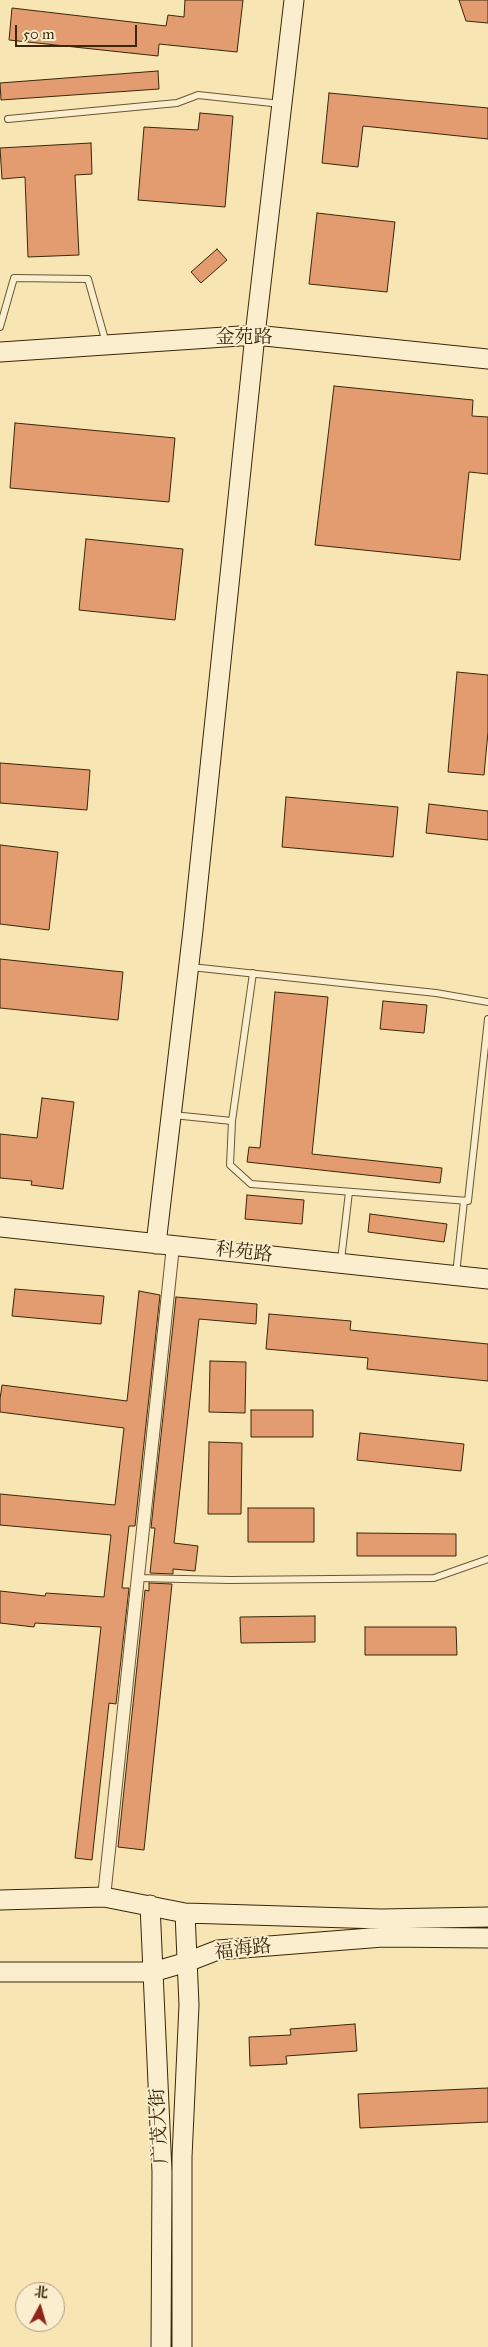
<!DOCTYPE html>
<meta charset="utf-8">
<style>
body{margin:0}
#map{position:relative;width:488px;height:2347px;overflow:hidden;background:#f7e5b3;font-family:"IM FELL Great Primer","Noto Serif SC",serif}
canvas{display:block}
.north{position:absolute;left:15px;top:2282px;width:50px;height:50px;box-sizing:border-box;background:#faeece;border:1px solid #ad9e80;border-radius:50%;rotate:6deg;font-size:14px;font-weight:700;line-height:20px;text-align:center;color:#3a270b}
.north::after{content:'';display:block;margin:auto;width:18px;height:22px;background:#8f2418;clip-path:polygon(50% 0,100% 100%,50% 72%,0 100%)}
.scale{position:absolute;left:15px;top:25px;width:122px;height:22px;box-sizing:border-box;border:2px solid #3a270b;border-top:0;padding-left:6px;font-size:15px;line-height:18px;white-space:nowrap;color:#3a270b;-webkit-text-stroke:4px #faeece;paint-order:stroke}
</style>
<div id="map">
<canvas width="488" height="2347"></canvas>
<div class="north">北</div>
<div class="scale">50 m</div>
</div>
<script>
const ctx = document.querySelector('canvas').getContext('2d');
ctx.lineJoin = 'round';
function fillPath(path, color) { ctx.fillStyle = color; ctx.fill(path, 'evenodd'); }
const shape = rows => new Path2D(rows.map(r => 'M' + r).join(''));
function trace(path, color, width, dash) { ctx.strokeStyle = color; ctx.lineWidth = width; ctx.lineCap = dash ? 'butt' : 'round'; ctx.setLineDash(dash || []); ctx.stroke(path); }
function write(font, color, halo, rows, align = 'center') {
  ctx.font = font + ' "IM FELL Great Primer","Noto Serif SC",serif'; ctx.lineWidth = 4; ctx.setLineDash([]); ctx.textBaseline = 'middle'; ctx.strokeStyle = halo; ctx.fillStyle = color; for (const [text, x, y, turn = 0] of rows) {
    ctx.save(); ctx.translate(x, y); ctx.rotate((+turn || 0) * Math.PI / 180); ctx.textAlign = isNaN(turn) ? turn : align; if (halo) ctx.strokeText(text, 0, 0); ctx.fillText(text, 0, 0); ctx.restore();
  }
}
const building = shape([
 [185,0,243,0,237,52,159,44,158,56,9,40,12,8,166,26,168,15,184,17,185,0],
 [459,0,488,0,488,23,466,21,459,0],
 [158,71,159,89,1,100,0,83,158,71],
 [329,93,488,108,488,139,363,126,358,167,322,163,329,93],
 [200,113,233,116,225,207,138,200,144,127,198,130,200,113],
 [91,143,92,174,75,175,79,255,28,257,25,177,2,179,0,148,91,143],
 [317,213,395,222,387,292,309,284,317,213],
 [217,249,227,260,201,283,191,272,217,249],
 [334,386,473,400,472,416,488,417,488,474,469,472,460,560,315,545,334,386],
 [15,423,175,438,169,502,10,488,15,423],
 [86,539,183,549,175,620,79,610,86,539],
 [457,672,488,675,488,732,484,775,448,772,457,672],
 [0,763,90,770,87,810,0,803,0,763],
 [286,797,398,807,393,857,282,847,286,797],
 [429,804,488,811,488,840,426,833,429,804],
 [0,845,58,852,49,930,0,924,0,845],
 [0,959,123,972,118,1020,0,1008,0,959],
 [275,992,328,997,312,1154,442,1168,440,1183,247,1162,249,1147,260,1148,275,992],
 [383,1001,427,1005,424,1033,380,1029,383,1001],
 [42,1098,74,1102,63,1189,31,1185,32,1181,0,1178,0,1134,37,1138,42,1098],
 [247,1195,304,1200,302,1224,245,1219,247,1195],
 [370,1214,447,1224,444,1242,368,1232,370,1214],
 [15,1289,104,1296,101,1324,12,1316,15,1289],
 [139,1291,160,1295,135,1526,129,1526,122,1588,129,1588,116,1704,109,1703,92,1860,75,1858,101,1627,35,1623,34,1627,0,1623,0,1591,45,1596,46,1593,104,1597,111,1535,0,1525,0,1494,115,1505,124,1428,0,1412,0,1399,2,1385,127,1401,139,1291],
 [176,1297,257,1304,256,1324,199,1319,174,1543,198,1546,195,1571,173,1569,173,1574,150,1573,155,1528,151,1528,176,1297],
 [269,1314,351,1321,350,1330,488,1344,488,1381,367,1369,368,1358,266,1349,269,1314],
 [210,1361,246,1362,245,1413,209,1412,210,1361],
 [251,1410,313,1410,313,1437,251,1437,251,1410],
 [360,1433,464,1444,461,1471,357,1460,360,1433],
 [209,1442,242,1443,241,1514,208,1514,209,1442],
 [248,1508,314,1508,314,1542,248,1542,248,1508],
 [357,1533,456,1534,456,1556,357,1556,357,1533],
 [149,1583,172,1584,144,1850,118,1847,145,1590,149,1591,149,1583],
 [315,1616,315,1642,241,1643,240,1617,315,1616],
 [365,1627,456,1627,457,1655,365,1655,365,1627],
 [355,2024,357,2051,286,2056,287,2064,250,2066,249,2037,291,2035,290,2029,355,2024],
 [488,2088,488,2122,360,2128,358,2094,488,2088]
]);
fillPath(building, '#e29c6f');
trace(building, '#3a270b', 1);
const lane = shape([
 [8,119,177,103,198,95,281,104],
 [0,327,14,278,88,279,106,343],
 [191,967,436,993,488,1002],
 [173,1115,232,1121,230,1165,251,1184,468,1201,488,1019],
 [232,1121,253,973],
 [341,1260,349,1192],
 [456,1274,464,1201],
 [137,1578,230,1580,434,1578,488,1559]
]);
const street = shape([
 [104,1897,173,1246]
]);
const secondary = shape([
 [0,352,255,335,488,359],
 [0,1227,488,1279],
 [156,1244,193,930,255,335,294,0],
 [0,1900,104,1897,185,1913,381,1919,488,1917],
 [150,1905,162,2172,161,2347],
 [0,1972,153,1972,187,1962,218,1950,383,1937,488,1938],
 [182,2347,182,2157,189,2005,185,1913]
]);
trace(lane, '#695635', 8);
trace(street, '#695635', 14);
trace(secondary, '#3a270b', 21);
trace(lane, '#faeece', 6);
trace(street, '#faeece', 12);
trace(secondary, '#faeece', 19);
write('19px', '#3a270b', '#faeece', [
 ["金苑路",244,338],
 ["科苑路",244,1253,6],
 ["福海路",243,1950,-7],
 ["广茂大街",160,2126,-93]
]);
</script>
